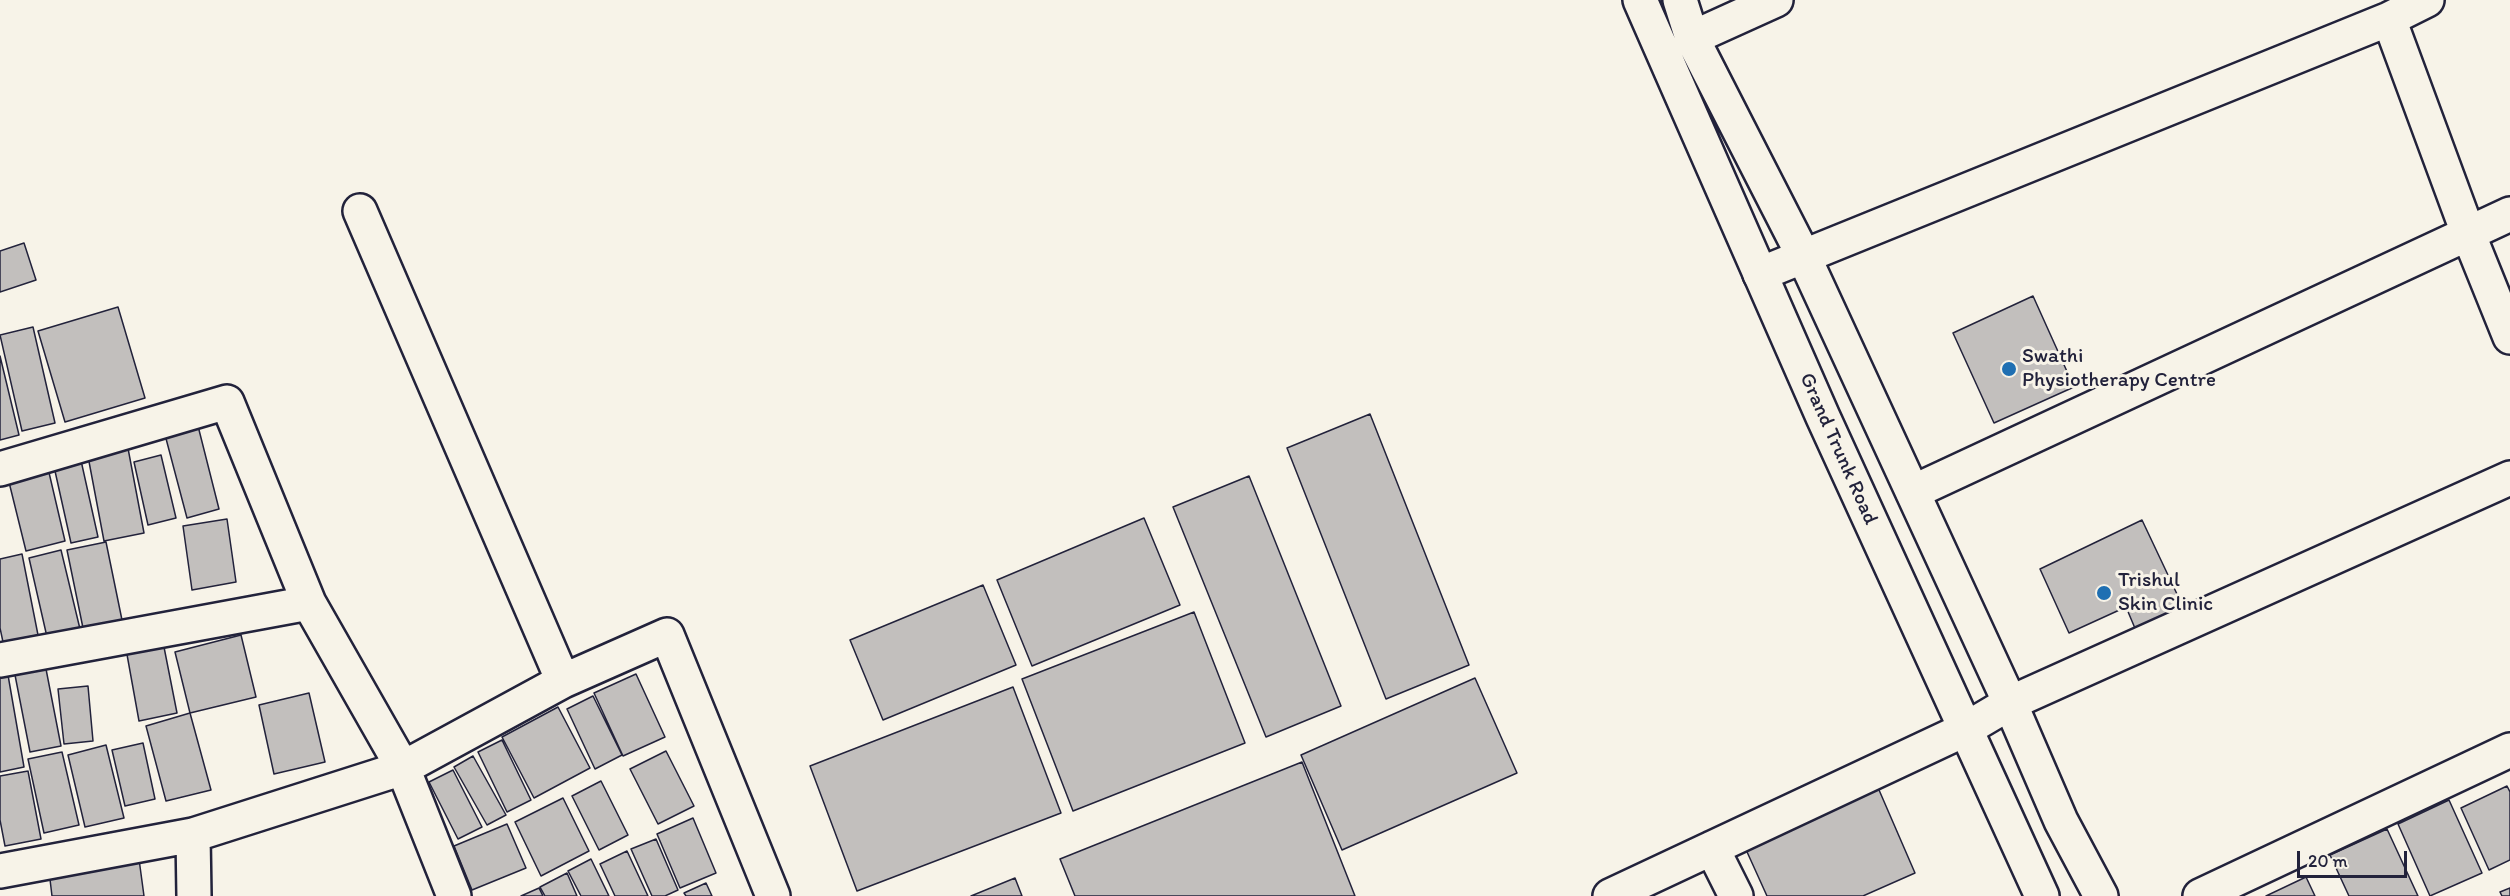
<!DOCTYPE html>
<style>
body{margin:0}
#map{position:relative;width:2510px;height:896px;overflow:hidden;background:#f7f3e8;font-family:Itim,sans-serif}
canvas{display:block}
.scale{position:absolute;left:2297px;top:851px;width:110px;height:27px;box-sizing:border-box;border:3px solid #22223b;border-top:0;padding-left:8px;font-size:18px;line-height:21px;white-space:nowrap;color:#22223b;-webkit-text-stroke:4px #f7f3e8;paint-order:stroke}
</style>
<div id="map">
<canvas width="2510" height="896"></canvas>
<div class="scale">20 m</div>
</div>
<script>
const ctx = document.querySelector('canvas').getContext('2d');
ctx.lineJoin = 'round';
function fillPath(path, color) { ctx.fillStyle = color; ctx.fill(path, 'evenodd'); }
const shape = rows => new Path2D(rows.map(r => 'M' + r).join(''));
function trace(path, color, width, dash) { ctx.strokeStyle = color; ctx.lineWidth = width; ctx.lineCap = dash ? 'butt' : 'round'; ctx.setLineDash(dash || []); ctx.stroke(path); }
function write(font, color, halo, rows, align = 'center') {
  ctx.font = font + ' Itim,sans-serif'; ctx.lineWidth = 6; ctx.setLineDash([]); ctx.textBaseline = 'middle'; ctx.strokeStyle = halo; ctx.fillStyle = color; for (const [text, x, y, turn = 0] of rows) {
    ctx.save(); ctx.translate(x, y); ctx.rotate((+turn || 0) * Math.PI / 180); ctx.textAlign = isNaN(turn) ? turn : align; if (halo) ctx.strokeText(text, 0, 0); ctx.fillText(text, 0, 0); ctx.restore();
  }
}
const building = shape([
 [24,243,36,280,0,292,0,251,24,243],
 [2033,296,2074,387,1994,423,1953,333,2033,296],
 [118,307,145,398,65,422,38,331,118,307],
 [33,327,55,423,22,431,0,335,33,327],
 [0,356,19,435,0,440,0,356],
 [1370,414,1469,665,1386,699,1287,448,1370,414],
 [197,422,219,509,187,518,164,431,197,422],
 [127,443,144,533,104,541,87,451,127,443],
 [161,455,176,518,148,525,134,462,161,455],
 [80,456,98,537,71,543,53,462,80,456],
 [47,464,65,541,26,551,7,474,47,464],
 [1249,476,1341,706,1266,737,1173,507,1249,476],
 [1144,518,1180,605,1032,666,997,580,1144,518],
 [227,519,236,582,192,590,183,526,227,519],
 [2142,520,2185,611,2137,633,2126,607,2069,633,2040,569,2142,520],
 [106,542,122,620,83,628,67,550,106,542],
 [61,550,80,629,47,637,29,558,61,550],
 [22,554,38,635,3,642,0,628,0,559,22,554],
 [983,585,1016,665,883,720,850,640,983,585],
 [1194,612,1245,743,1073,811,1022,679,1194,612],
 [241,635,256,697,190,713,175,652,241,635],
 [163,642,177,713,139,721,126,649,163,642],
 [46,669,61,746,30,752,15,675,46,669],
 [636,674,665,737,623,756,594,693,636,674],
 [8,675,24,767,0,772,0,677,8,675],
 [1475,678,1517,773,1342,850,1301,755,1475,678],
 [88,686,93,741,64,744,58,689,88,686],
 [1013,687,1061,813,857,891,810,766,1013,687],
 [309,693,325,762,274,774,259,705,309,693],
 [593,696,622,755,595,769,567,709,593,696],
 [558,707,590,768,534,798,502,737,558,707],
 [190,713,211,790,166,801,146,726,190,713],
 [502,740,531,800,507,812,478,752,502,740],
 [143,743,155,799,125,806,112,750,143,743],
 [106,745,124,818,85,827,68,755,106,745],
 [666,751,694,806,658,824,630,769,666,751],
 [62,752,79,825,44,833,28,759,62,752],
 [473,756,506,815,487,825,454,767,473,756],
 [1302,762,1355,896,1075,896,1060,859,1302,762],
 [453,770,482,827,458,839,429,782,453,770],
 [28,771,41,839,5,846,0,820,0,776,28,771],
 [601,781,628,835,599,850,572,796,601,781],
 [1876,783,1915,873,1863,896,1767,896,1743,843,1876,783],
 [2507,786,2510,792,2510,860,2489,870,2461,808,2507,786],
 [563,798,589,851,541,876,515,822,563,798],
 [2449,800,2482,873,2430,896,2398,824,2449,800],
 [693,818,716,873,680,888,657,834,693,818],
 [507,824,526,868,472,890,454,846,507,824],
 [2387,829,2418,896,2349,896,2330,855,2387,829],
 [656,839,678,890,665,896,652,896,631,849,656,839],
 [627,851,648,896,615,896,600,864,627,851],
 [139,859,144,896,52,896,49,871,139,859],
 [591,859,609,896,581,896,568,871,591,859],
 [567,873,577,896,545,896,540,887,567,873],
 [2306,877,2315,896,2266,896,2306,877],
 [1015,878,1022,896,971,896,1015,878],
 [706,883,712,896,686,896,684,893,706,883],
 [539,888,543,896,521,896,539,888],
 [2510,888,2510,896,2502,896,2500,892,2510,888]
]);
fillPath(building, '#c2bfbd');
trace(building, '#22223b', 1.5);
const minor = shape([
 [2389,19,2468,233,2510,337],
 [1692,38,1776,0],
 [360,211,563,681],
 [1760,274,2389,19,2427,0],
 [0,469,227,402,309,603],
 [1913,492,2510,214],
 [0,660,309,603,403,768,454,896],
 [193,835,194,896],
 [1712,848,1736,896],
 [0,871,193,835,403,768,563,681,667,635,773,896],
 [1610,896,1966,729,2010,703,2510,478],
 [2200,896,2510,750]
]);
const major = shape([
 [1640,0,1823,417,2042,896],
 [1680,0,1692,38,1803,255,2010,703,2061,821,2101,896]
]);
trace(minor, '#22223b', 38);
trace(major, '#22223b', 38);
trace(minor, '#f7f3e8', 33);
trace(major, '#f7f3e8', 33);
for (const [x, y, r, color] of [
 [2009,369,8,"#1f6fb2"],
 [2104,593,8,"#1f6fb2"]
]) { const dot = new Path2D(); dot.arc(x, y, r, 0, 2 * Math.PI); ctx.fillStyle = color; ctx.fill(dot); trace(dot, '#f7f3e8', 2); }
write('21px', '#22223b', '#f7f3e8', [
 ["Swathi",2022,357],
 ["Physiotherapy Centre",2022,381],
 ["Trishul",2118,581],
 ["Skin Clinic",2118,605]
], 'left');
write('21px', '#22223b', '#f7f3e8', [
 ["Grand Trunk Road",1838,449,66]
]);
</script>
